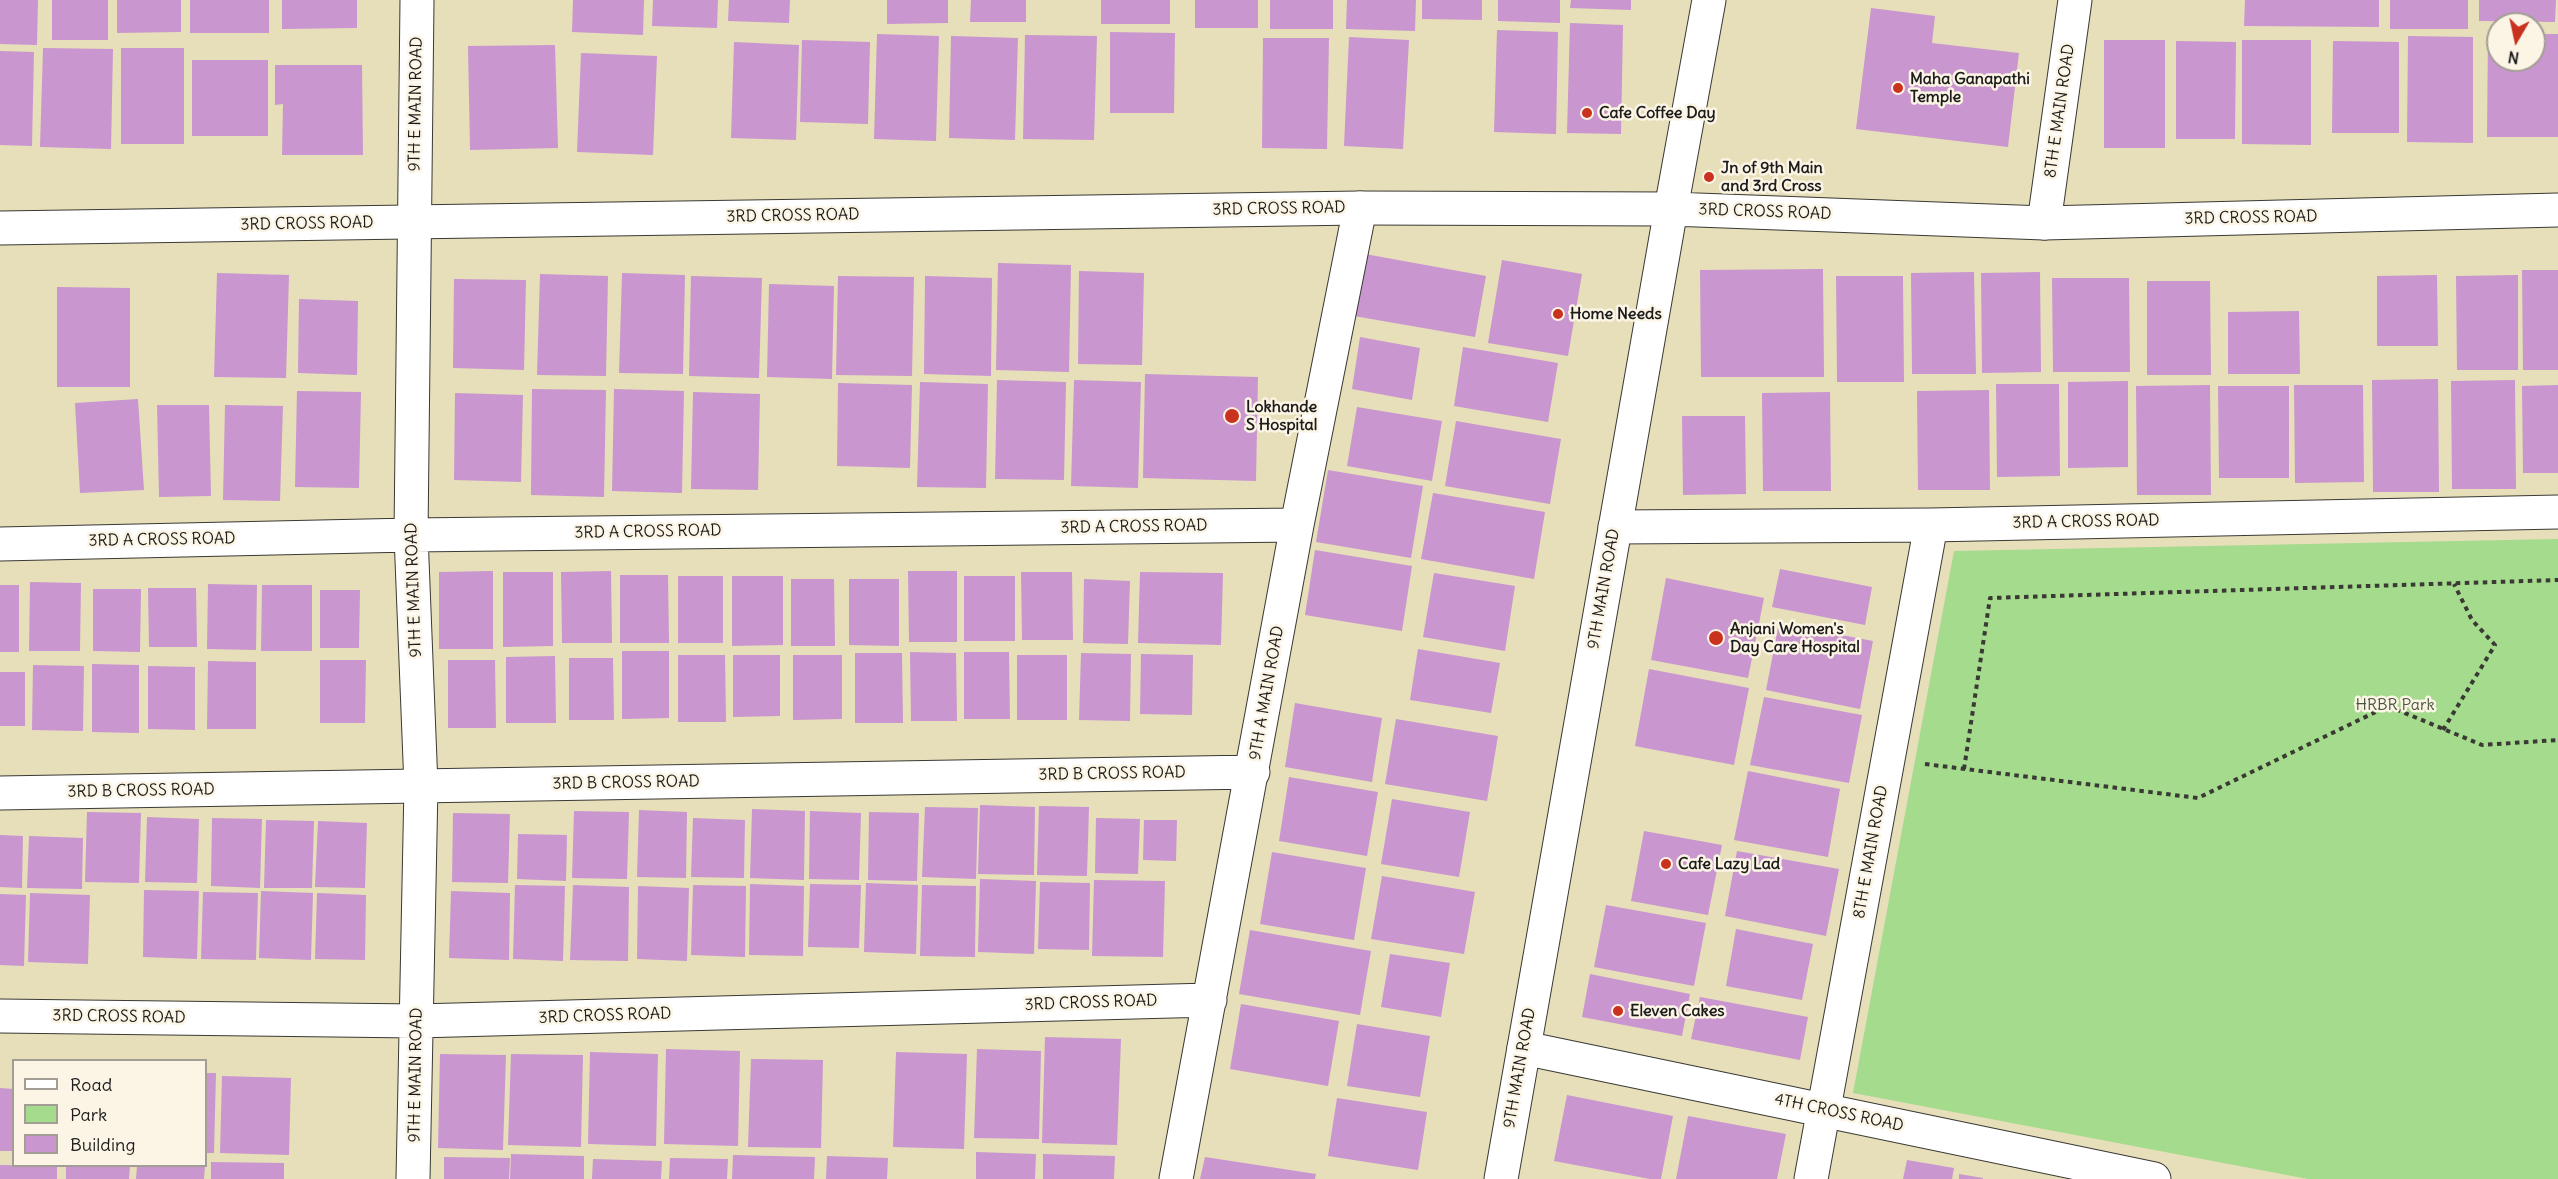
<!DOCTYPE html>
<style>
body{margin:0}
#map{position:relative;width:2558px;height:1179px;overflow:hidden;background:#e6dfba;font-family:Delius,sans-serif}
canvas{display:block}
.legend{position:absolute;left:12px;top:1059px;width:195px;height:108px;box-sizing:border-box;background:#fcf5e5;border:2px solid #a29e95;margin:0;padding:8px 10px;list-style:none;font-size:18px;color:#1c1c1c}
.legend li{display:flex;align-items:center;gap:12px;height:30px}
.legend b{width:30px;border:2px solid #a29e95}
.north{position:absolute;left:2486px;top:12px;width:60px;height:60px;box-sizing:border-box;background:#fcf5e5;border:2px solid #a29e95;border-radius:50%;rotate:189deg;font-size:16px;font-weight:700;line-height:24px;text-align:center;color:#1c1c1c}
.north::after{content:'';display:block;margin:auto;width:21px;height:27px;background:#c8321e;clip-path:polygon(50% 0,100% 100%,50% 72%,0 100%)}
</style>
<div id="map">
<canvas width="2558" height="1179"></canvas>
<ul class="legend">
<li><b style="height:8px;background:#fff"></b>Road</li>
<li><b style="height:16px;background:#a4db8d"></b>Park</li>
<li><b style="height:16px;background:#c996cf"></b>Building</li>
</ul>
<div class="north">N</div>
</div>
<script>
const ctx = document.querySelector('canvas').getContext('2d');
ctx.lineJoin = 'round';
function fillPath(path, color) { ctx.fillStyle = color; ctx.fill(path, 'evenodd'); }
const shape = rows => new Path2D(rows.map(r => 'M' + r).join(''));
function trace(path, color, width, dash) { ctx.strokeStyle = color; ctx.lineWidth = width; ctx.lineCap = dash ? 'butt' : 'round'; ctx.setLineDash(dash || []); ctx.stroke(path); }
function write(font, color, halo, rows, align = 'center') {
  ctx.font = font + ' Delius,sans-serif'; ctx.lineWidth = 5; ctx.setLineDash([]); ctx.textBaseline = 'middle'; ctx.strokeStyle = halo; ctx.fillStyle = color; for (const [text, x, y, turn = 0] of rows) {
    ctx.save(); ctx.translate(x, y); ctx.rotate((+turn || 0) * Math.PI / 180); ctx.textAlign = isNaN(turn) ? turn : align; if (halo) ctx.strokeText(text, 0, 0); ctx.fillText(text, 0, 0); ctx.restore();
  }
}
fillPath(shape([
 [2558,539,2558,1179,2308,1179,1853,1093,1954,551]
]), '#a4db8d');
fillPath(shape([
 [0,0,38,0,37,45,0,44],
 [52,0,108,0,108,40,52,40],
 [117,0,181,0,181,32,117,33],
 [190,0,269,0,269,33,190,33],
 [282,0,357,0,357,28,282,29],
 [573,0,644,0,643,35,572,32],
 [653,0,718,0,717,28,652,26],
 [729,0,790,0,789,23,728,21],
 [887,0,948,0,948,23,887,24],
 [971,0,1026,0,1026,22,970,22],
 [1101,0,1170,0,1170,24,1101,24],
 [1195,0,1258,0,1258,28,1195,28],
 [1270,0,1333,0,1333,29,1270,29],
 [1347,0,1416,0,1415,31,1346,29],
 [1422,0,1482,0,1482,20,1422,19],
 [1498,0,1560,0,1560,23,1498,21],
 [1571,0,1631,0,1631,10,1570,8],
 [2245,0,2379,0,2379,27,2244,26],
 [2390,0,2468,0,2468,29,2390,29],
 [2479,0,2556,0,2555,22,2479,21],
 [1871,8,1935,16,1932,43,2019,53,2008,147,1856,129],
 [1570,23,1623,25,1621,134,1567,133],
 [1497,30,1558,32,1556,134,1494,132],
 [1110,32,1175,33,1174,113,1110,113],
 [877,34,939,36,936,141,874,139],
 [2488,34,2498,34,2498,60,2534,60,2534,34,2558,34,2558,137,2487,137],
 [1025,35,1097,36,1094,140,1023,139],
 [951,36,1018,38,1015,140,949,138],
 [2408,36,2473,37,2473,143,2407,142],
 [1349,37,1409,40,1403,149,1344,146],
 [1263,38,1329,38,1327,149,1262,148],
 [802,40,870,42,868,124,800,122],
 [2104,40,2165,40,2165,148,2104,148],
 [2242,40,2311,40,2311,145,2242,144],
 [2176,41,2236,42,2235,139,2176,139],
 [2333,41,2399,42,2399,133,2332,133],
 [734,42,799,45,796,140,731,138],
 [555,45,558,148,470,150,468,46],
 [43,48,113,49,111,149,40,147],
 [121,48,184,48,184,144,121,144],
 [0,51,34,52,32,146,0,145],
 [581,53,657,56,653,155,577,152],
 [192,60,268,60,268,136,192,136],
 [275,65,362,65,363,155,282,155,283,104,275,105],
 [1365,254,1486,276,1475,337,1354,316],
 [1502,260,1582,274,1568,356,1488,343],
 [998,263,1071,265,1069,372,996,370],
 [1823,269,1824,377,1701,377,1700,270],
 [2522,270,2558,270,2558,370,2523,370],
 [1079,271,1144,273,1142,365,1078,364],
 [1974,272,1976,374,1912,374,1911,273],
 [2040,272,2041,372,1982,373,1981,273],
 [217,273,289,275,286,378,214,377],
 [622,273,685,275,683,374,619,373],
 [540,274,608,276,606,376,537,375],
 [2437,275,2438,346,2377,346,2377,276],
 [2518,275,2518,370,2457,370,2456,276],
 [691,276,762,278,759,378,689,376],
 [838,276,914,277,912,376,836,375],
 [925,276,992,278,991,376,924,374],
 [1836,276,1903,276,1904,382,1837,382],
 [2052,278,2129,278,2130,372,2053,372],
 [454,279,526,280,524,370,453,368],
 [2147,281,2210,281,2211,375,2147,375],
 [769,284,834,286,832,379,767,377],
 [57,287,130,288,130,387,57,387],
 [299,299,358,301,357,375,298,373],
 [2299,311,2300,374,2228,374,2228,312],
 [1360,337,1420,348,1412,400,1352,389],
 [1463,347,1558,363,1548,422,1454,406],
 [1145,374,1258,377,1256,481,1143,478],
 [2438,379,2439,492,2373,492,2372,380],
 [997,380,1066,382,1064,480,995,479],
 [1074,380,1141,382,1138,488,1071,486],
 [2515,380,2516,489,2452,489,2451,381],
 [2128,381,2128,467,2068,468,2068,382],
 [920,382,988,384,986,488,917,487],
 [838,383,912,385,910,468,837,466],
 [1996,384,2059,384,2060,476,1997,477],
 [2210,385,2211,495,2137,495,2136,386],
 [2294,385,2363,385,2364,482,2295,483],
 [2558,385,2558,473,2523,473,2522,386],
 [2218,386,2289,386,2289,478,2219,478],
 [532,389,606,390,604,497,531,495],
 [614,389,684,391,682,493,612,491],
 [1989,390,1990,490,1918,490,1917,391],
 [297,391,361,392,359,488,295,487],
 [693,392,760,394,758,490,691,489],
 [1830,392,1831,491,1763,491,1762,393],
 [455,393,523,395,521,482,454,480],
 [138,399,144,490,80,493,75,403],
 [157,405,209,405,211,496,159,497],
 [225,405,283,406,280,501,223,500],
 [1357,407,1442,421,1432,481,1347,466],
 [1682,416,1745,416,1746,494,1683,495],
 [1456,421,1561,439,1550,504,1445,486],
 [1328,470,1423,486,1411,558,1316,542],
 [1433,493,1545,512,1534,579,1421,559],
 [1315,550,1412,566,1402,631,1305,615],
 [1780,569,1872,587,1865,625,1772,607],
 [493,571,493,649,439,649,439,572],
 [611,571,612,643,562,643,561,572],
 [908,571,957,571,957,642,909,642],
 [503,572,553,572,553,646,503,647],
 [1021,572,1072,572,1073,640,1022,640],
 [1140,572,1223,573,1221,645,1138,643],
 [1434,573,1515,586,1505,651,1423,637],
 [620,575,668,575,669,643,620,643],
 [678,576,723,576,723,643,678,643],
 [732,576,783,576,783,645,732,646],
 [964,576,1015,576,1015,641,964,641],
 [1666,578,1764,598,1748,678,1651,660],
 [791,579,834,579,835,646,791,646],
 [849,579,899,579,899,646,849,645],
 [1084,579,1130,581,1128,644,1083,643],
 [30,582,81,583,80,651,29,651],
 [208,584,257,585,256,650,207,649],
 [0,585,19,585,19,652,0,652],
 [262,585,312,585,312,651,261,651],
 [148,588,196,588,197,647,149,647],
 [93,589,141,589,140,652,93,651],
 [320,590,360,590,359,648,320,648],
 [1779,623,1873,641,1860,709,1766,690],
 [1418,649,1500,663,1491,713,1410,700],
 [622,651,669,651,669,718,622,719],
 [910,652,956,653,957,721,911,721],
 [964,652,1009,652,1010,719,964,719],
 [855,653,902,653,903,723,855,723],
 [1081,653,1131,654,1130,721,1079,720],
 [1141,654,1193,655,1192,715,1140,714],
 [678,655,725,655,726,722,678,722],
 [733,655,780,655,780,716,733,717],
 [793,655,842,655,842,719,793,720],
 [1017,655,1067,655,1067,720,1017,720],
 [555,656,556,723,506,723,506,657],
 [569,658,613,658,614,720,569,720],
 [320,660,366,660,365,723,320,723],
 [448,660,495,660,496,728,448,728],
 [208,661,256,662,256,729,207,729],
 [92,664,139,665,139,733,92,732],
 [33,665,84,666,83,731,32,730],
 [148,666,195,667,195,730,148,729],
 [1649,669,1749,688,1734,765,1635,746],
 [0,672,25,672,25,726,0,726],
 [1764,697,1862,715,1849,783,1750,765],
 [1295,703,1382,718,1372,782,1285,767],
 [1396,719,1498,736,1487,801,1385,784],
 [1748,771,1840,789,1828,857,1734,840],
 [1289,777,1378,792,1367,856,1279,841],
 [1392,799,1470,812,1459,877,1381,864],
 [980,805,1035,807,1034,875,978,874],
 [1039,806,1089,807,1087,876,1037,875],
 [925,807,978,808,976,879,922,877],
 [752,809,805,811,804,880,750,878],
 [639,810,687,812,686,878,637,877],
 [574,811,629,812,627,879,572,878],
 [810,811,861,813,859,880,809,879],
 [87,812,141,813,139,883,85,882],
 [869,812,919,813,917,881,868,880],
 [453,813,510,814,508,883,452,882],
 [147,817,199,819,197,883,145,882],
 [212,818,262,819,260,888,211,886],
 [693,818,745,820,744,878,691,877],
 [1096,818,1140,819,1138,874,1095,873],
 [266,820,314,821,312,888,264,888],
 [1144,820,1177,820,1176,861,1143,860],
 [318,821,367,823,365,888,315,887],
 [1644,831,1722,845,1708,915,1631,901],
 [518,834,567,835,566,881,517,879],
 [0,835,23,836,22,888,0,887],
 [29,836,83,838,82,889,27,888],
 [1737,851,1839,869,1826,936,1725,916],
 [1272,852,1366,868,1354,940,1260,924],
 [1382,876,1475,892,1464,954,1371,939],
 [980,879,1036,881,1034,954,978,952],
 [1094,880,1165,881,1163,957,1092,956],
 [1040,882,1090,883,1089,950,1038,949],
 [866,883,918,885,916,954,864,952],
 [750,884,804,886,803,956,749,955],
 [810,884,861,885,859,948,808,947],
 [515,885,565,886,563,961,513,959],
 [573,885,629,887,628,961,570,960],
 [693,885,746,886,745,957,691,955],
 [922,885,976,886,975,957,920,956],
 [638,886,689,888,687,961,637,959],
 [144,890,199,891,197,959,143,957],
 [261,891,313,893,311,960,259,958],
 [451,891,510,893,509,960,449,958],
 [203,892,258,893,256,960,201,959],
 [30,893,90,895,88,964,28,962],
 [317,893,366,895,365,960,315,959],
 [0,894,26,895,24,966,0,965],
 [1606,905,1706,923,1694,986,1594,967],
 [1736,929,1813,944,1802,1000,1726,986],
 [1250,930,1371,951,1360,1015,1239,994],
 [1390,954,1450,963,1441,1017,1381,1007],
 [1590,974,1690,994,1682,1036,1582,1017],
 [1700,997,1808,1017,1800,1060,1691,1039],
 [1241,1004,1339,1021,1328,1086,1230,1069],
 [1357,1024,1430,1036,1420,1097,1347,1086],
 [1045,1037,1121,1039,1117,1145,1042,1143],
 [666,1049,740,1051,738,1146,664,1144],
 [977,1049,1041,1051,1039,1139,974,1138],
 [590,1052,658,1054,656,1146,588,1144],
 [896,1052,967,1054,964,1149,893,1147],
 [440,1054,506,1055,503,1150,438,1148],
 [511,1054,583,1055,581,1147,508,1145],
 [751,1059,823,1060,821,1148,748,1147],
 [206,1073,216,1073,214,1153,206,1153],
 [222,1076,291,1078,289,1155,220,1153],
 [0,1088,14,1089,14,1151,0,1151],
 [1567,1095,1673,1116,1661,1179,1650,1179,1554,1161],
 [1337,1098,1427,1112,1418,1170,1328,1156],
 [1688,1116,1786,1134,1777,1179,1676,1179],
 [976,1152,1036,1154,1035,1179,976,1179],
 [511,1154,584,1156,584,1179,510,1179],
 [1043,1154,1115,1156,1114,1179,1043,1179],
 [733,1155,815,1157,814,1179,732,1179],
 [827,1156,888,1158,887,1179,826,1179],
 [444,1157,510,1158,509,1179,444,1179],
 [1205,1157,1316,1174,1315,1179,1200,1179],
 [670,1158,728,1159,727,1179,669,1179],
 [593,1159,662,1161,661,1179,592,1179],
 [1907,1160,1954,1168,1952,1179,1903,1179],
 [211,1162,284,1163,284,1179,211,1179],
 [0,1165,57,1166,57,1179,0,1179],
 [66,1166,130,1166,129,1179,66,1179],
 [137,1166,205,1166,204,1179,136,1179],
 [1959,1174,1983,1178,1983,1179,1959,1179]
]), '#c996cf');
const minor = shape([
 [2044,223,2075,0],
 [1615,527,1931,525,2558,512],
 [0,544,411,535,1297,525],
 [0,793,1253,772],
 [0,1016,417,1021,1210,1000],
 [1524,1048,2154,1179],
 [413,1179,421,786,411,535,417,0],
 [1176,1179,1297,525,1360,208],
 [1811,1179,1931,525]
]);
const tertiary = shape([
 [0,228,1360,208,1671,209,2044,223,2558,210],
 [1501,1179,1671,209,1709,0]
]);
trace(minor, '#3a3934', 35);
trace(tertiary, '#3a3934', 35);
trace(shape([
 [2443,730,2495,645,2472,620,2454,584],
 [1925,764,2198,798,2388,706,2482,745,2558,740],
 [1964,769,1990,598,2558,580]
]), '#3a3934', 4, [4.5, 4.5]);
trace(minor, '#fff', 33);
trace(tertiary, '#fff', 33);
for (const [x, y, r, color] of [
 [1898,88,6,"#c8321e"],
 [1587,113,6,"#c8321e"],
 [1709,177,6,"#c8321e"],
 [1558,314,6,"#c8321e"],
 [1232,416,8,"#c8321e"],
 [1716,638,8,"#c8321e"],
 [1666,864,6,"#c8321e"],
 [1618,1011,6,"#c8321e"]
]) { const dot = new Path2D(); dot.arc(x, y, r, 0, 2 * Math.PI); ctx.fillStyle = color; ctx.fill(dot); trace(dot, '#fcf5e5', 2); }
write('bold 16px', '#1c1c1c', '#fcf5e5', [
 ["Maha Ganapathi",1910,79],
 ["Temple",1910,97],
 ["Cafe Coffee Day",1599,113],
 ["Jn of 9th Main",1721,168],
 ["and 3rd Cross",1721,186],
 ["Home Needs",1570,314],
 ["Lokhande",1246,407],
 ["S Hospital",1246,425],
 ["Anjani Women's",1730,629],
 ["Day Care Hospital",1730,647],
 ["Cafe Lazy Lad",1678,864],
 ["Eleven Cakes",1630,1011]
], 'left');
write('16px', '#1c1c1c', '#fcf5e5', [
 ["9TH E MAIN ROAD",416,104,-89],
 ["8TH E MAIN ROAD",2060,111,-82],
 ["3RD CROSS ROAD",1279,209,-1],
 ["3RD CROSS ROAD",1765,212,2],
 ["3RD CROSS ROAD",793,216,-1],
 ["3RD CROSS ROAD",2251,218,-1],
 ["3RD CROSS ROAD",307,224,-1],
 ["3RD A CROSS ROAD",2086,522,-1],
 ["3RD A CROSS ROAD",1134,527,-1],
 ["3RD A CROSS ROAD",648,532,-1],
 ["3RD A CROSS ROAD",162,540,-1],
 ["9TH MAIN ROAD",1604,589,-80],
 ["9TH E MAIN ROAD",414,590,-92],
 ["9TH A MAIN ROAD",1267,693,-80],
 ["3RD B CROSS ROAD",1112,774,-1],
 ["3RD B CROSS ROAD",626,783,-1],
 ["3RD B CROSS ROAD",141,791,-1],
 ["8TH E MAIN ROAD",1871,852,-80],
 ["3RD CROSS ROAD",1091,1003,-2],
 ["3RD CROSS ROAD",605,1016,-2],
 ["3RD CROSS ROAD",119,1017,1],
 ["9TH MAIN ROAD",1520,1068,-80],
 ["9TH E MAIN ROAD",416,1075,-89],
 ["4TH CROSS ROAD",1839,1113,12]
]);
write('16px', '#45553e', '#fcf5e5', [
 ["HRBR Park",2395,705]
]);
</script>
